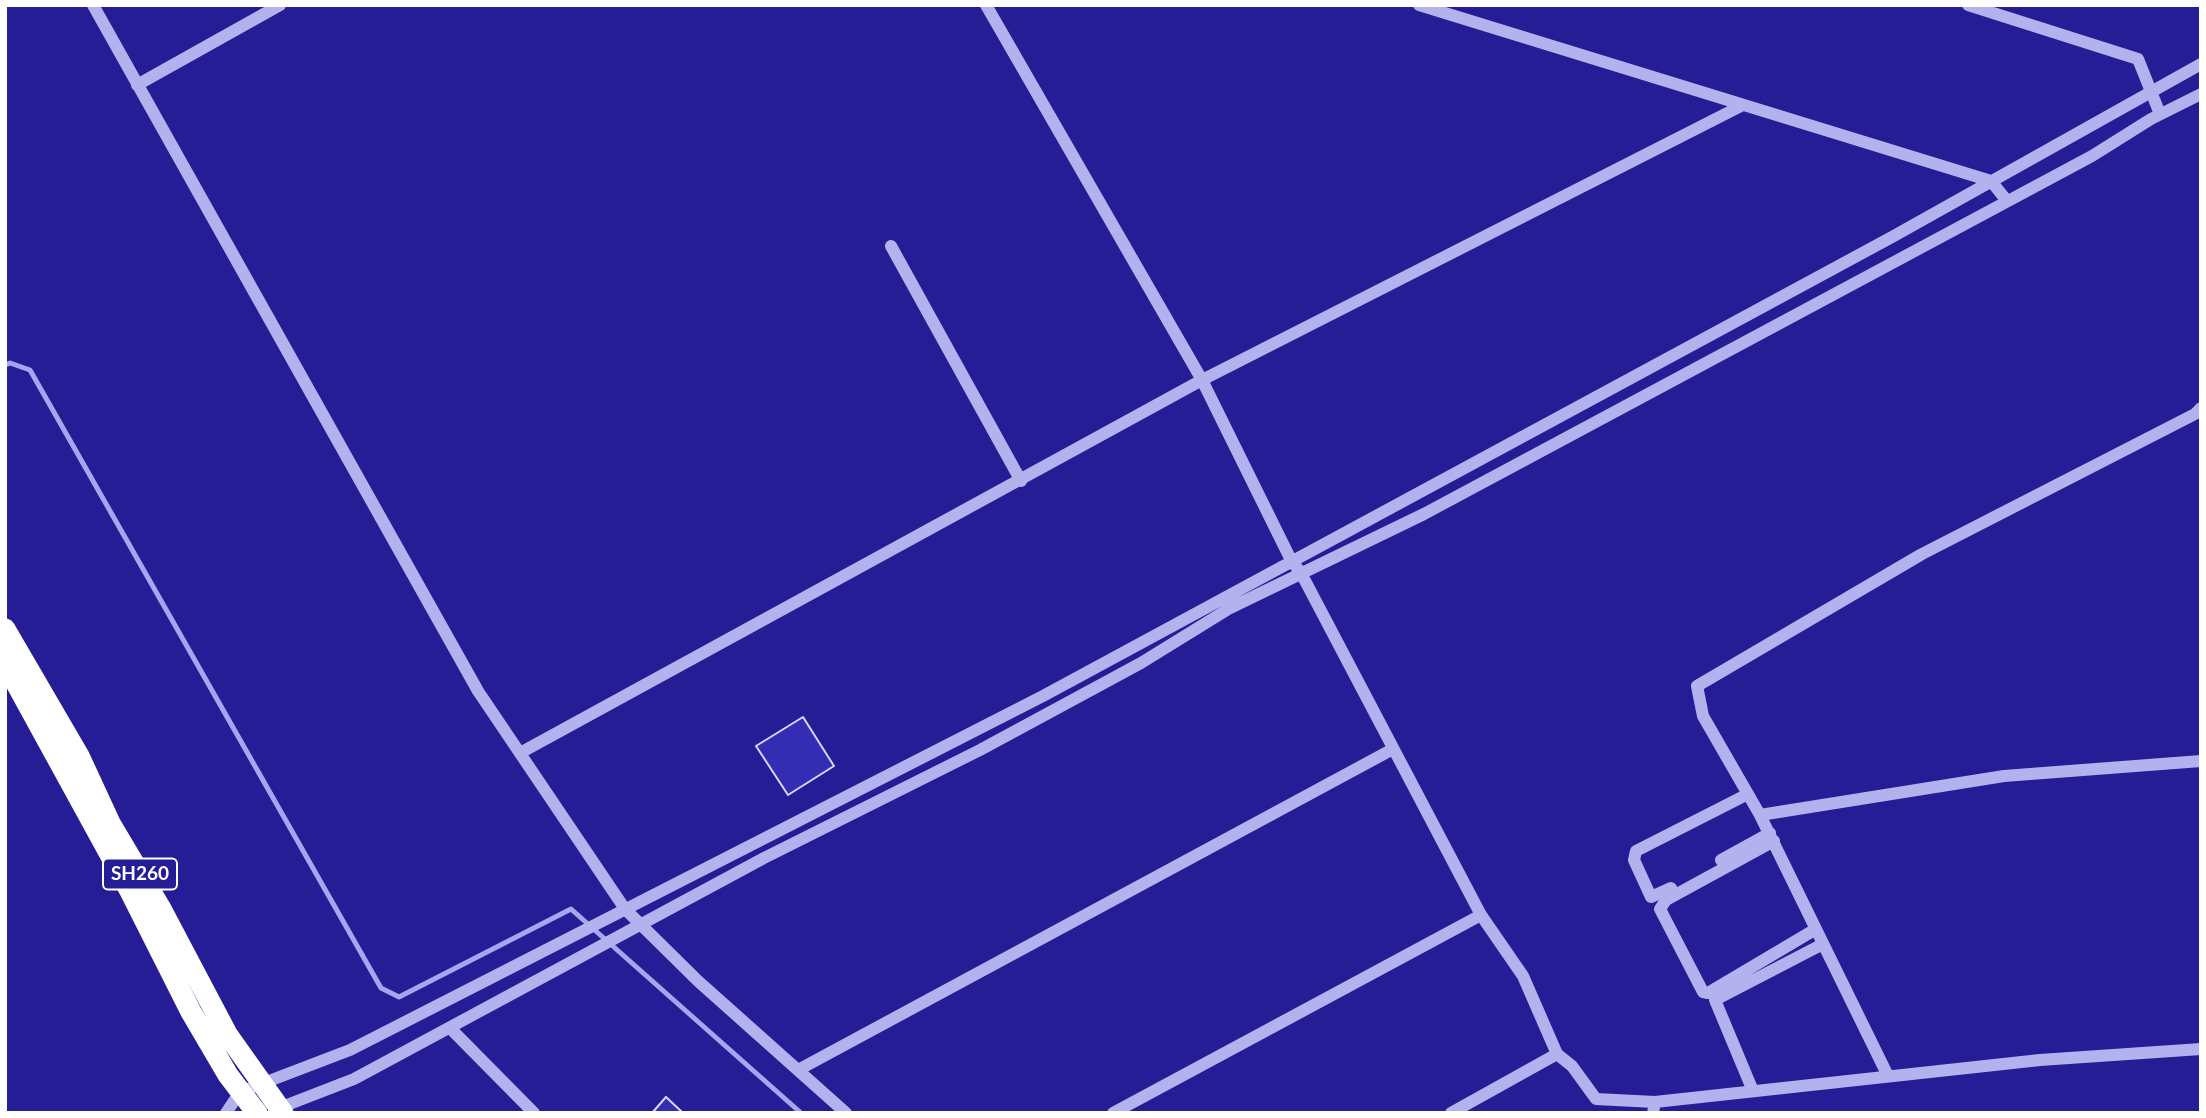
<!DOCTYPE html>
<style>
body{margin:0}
#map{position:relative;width:2206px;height:1118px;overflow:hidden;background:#241d96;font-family:Lato,sans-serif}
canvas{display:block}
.frame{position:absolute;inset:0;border:7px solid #fff;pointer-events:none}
</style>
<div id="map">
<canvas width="2206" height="1118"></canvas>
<div class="frame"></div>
</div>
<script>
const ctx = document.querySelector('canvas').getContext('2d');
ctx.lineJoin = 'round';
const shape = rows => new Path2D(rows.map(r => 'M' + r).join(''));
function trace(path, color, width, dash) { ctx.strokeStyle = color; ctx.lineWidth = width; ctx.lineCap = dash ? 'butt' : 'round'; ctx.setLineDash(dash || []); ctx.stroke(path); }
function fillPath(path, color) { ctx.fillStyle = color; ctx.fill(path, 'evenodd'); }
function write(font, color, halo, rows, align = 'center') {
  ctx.font = font + ' Lato,sans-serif'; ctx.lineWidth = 5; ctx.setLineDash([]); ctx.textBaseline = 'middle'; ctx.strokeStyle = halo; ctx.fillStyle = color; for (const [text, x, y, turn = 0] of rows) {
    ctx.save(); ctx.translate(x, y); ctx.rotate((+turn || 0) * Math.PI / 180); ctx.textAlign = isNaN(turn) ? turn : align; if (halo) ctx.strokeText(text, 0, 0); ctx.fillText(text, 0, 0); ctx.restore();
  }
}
trace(shape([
 [5,365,10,363,30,370,381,988,399,997,571,909,801,1113]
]), '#a7a4f1', 5);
const building = shape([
 [803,717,834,766,788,795,756,746,803,717],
 [666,1097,683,1113,652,1113,666,1097]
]);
fillPath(building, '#332db3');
trace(building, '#d9d7fb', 2);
trace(shape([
 [93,5,478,691,625,909,698,981,846,1113],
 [986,5,1202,380,1741,106],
 [1419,5,1991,181,2007,201],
 [1968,5,2138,59,2160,114],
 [137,85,280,5],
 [891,246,1021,481],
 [520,753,1202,380,1291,560,1301,573,1481,915,1523,976,1557,1054],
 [1760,815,1703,716,1697,686,1922,554,2195,414,2201,408],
 [1774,841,1666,900,1660,909,1703,992,1708,993,1816,929],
 [1721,860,1770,833],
 [1671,888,1651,897,1634,860,1636,851,1748,794],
 [450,1028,534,1113],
 [798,1070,1393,749],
 [1888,1076,1760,815,2004,776,2201,761],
 [1753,1091,1715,1000,1823,944],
 [274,1110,354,1079,764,858,980,750,1141,663,1230,608,1424,514,2092,156,2151,119,2201,94],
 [226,1113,240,1092,350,1050,1043,696,1892,237,2201,64],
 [1113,1113,1481,915],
 [1451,1113,1557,1054,1572,1066,1596,1099,1655,1102],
 [1653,1113,1655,1102,2040,1060,2201,1049]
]), '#b4b1ef', 12);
trace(shape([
 [5,629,79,756,110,823,160,907,227,1034,283,1113],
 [5,663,130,891,191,1012,228,1075,257,1113]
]), '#fff', 21);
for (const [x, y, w] of [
 [140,874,74]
]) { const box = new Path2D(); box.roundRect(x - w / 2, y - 15.5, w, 31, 5); ctx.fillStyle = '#241d96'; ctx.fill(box); trace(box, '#fff', 2); }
write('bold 19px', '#fff', null, [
 ["SH260",140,874]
]);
</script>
